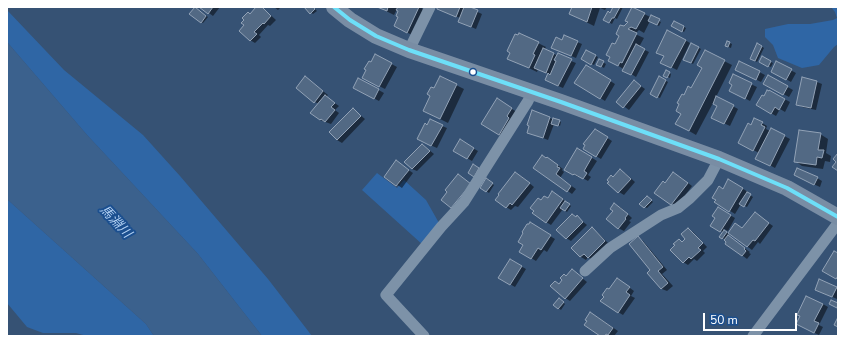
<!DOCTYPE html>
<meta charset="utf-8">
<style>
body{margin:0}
#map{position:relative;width:845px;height:343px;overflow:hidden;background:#365274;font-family:"Nunito Sans",sans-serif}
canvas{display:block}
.frame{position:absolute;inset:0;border:8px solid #fff;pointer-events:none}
.scale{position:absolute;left:703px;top:313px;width:94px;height:18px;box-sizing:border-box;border:2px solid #fff;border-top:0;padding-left:5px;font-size:12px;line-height:14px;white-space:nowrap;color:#fff;-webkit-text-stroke:3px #1b4f8f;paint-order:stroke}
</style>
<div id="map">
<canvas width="845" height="343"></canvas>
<div class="frame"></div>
<div class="scale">50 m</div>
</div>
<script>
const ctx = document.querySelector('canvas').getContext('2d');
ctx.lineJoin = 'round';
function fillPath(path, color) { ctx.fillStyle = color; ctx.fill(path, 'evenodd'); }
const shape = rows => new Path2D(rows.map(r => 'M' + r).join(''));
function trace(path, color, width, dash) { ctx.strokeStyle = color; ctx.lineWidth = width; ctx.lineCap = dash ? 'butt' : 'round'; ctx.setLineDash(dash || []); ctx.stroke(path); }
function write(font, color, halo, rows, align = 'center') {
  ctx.font = font + ' "Nunito Sans","Noto Sans JP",sans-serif'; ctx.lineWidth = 4; ctx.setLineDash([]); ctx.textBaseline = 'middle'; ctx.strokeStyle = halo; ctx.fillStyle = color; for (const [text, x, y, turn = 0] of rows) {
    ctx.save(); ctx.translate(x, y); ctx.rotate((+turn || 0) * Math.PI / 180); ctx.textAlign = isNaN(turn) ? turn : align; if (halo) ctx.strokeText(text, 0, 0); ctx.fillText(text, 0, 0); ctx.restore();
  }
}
fillPath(shape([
 [831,7,838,7,838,44,834,47,819,65,802,68,778,58,773,45,765,37,765,29,788,24,810,24,833,20,837,18,835,12],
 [7,10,64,70,143,135,180,176,268,279,312,336,262,336,198,254,87,135,7,42],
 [377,173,397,188,404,180,426,200,439,223,423,245,362,190],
 [7,199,146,324,154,336,87,336,76,333,43,333,27,327,7,303]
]), '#2f66a5');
fillPath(shape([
 [7,42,87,135,198,254,262,336,154,336,146,324,7,199]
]), '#3b618d');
fillPath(shape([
 [201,7,220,7,213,16],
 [258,7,264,9,276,20,270,26,268,25,259,35,261,37,255,43,250,40,246,25,248,13,251,14],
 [274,7,279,7,280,8,278,10],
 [305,7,313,7,317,11,313,14],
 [378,7,423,7,422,9,424,10,412,35,400,29,399,11,397,9,394,15],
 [438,7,467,7,482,14,476,29,464,24,460,18,443,11],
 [573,7,607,7,605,10,600,8,594,26,570,14],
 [614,7,623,7,617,19,615,18,612,24,605,20,611,14],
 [197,9,208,17,203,23,201,22],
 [644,14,661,22,659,26,650,21,644,33,639,30,635,34,644,38,639,47,649,52,636,77,617,65,615,45,624,28],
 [674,22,686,28,684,32,672,26],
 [685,40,690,43,677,70,667,65,665,56],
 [563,41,577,42,582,44,576,58,557,50],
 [727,42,732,44,731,48,726,46],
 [538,43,546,47,544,50,576,63,563,88,551,83,549,74,538,69,537,72,508,58],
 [692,44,701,49,693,64,685,59],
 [758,44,764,48,757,62,751,58],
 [586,51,598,57,594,65,582,59],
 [375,55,397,67,385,89,363,78],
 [763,58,773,63,771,67,760,62],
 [599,60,606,64,604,68,597,64],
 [724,61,732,65,716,97,738,109,730,126,717,120,718,106,713,103,696,135,684,128,682,114,684,96],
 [740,62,765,75,761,82,741,72],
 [777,63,796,73,791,82,772,71],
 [586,66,615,84,605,101,576,83],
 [666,71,671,74,670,78,664,75],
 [734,76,757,87,750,101,735,93,733,85],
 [768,76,793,90,789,97,764,84],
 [440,77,464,89,448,123,432,115,434,90],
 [660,77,668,82,660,98,651,94],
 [359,79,384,93,379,101,354,88],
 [310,81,328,95,326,97,339,106,335,110,339,113,331,124,320,120,312,113,319,104,315,102],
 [634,81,645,89,629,110,618,102],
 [817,82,822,84,816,110,802,107,797,104],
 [770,91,790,102,785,112,780,109,776,116,757,105],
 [497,100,517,112,504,137,483,123],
 [353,109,365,119,342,143,337,140],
 [532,112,561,122,560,126,554,124,548,140,528,132],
 [762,123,767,126,766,129,770,131,771,129,790,139,775,168,762,161,759,153,744,145,752,126],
 [428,126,442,126,447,128,437,148,423,142],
 [595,130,612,141,601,159,584,149],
 [820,134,828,139,826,153,831,156,830,162,825,161,823,169,802,166,795,161],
 [460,141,478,151,472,161,454,151],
 [423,145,434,154,417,171,412,169],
 [578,149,597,161,588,175,591,177,588,181,579,176,578,177,566,170],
 [552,161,563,169,562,170,564,172,560,178,576,189,572,194,535,167],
 [401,165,413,173,402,188,385,177],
 [625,173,635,182,624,195,619,192,614,178],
 [521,176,534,187,518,207,515,206,511,210,506,207],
 [679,176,692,186,677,207,655,193],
 [800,178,817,178,822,181,820,187],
 [487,180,494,185,489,193,481,187],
 [729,180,748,192,747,193,753,197,747,207,741,204,735,214,716,202],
 [558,195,571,206,567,212,563,209,551,225,546,222,542,201],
 [649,198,653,202,647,208,645,207],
 [620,207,632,218,629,221,631,222,624,231,618,228],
 [718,208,735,218,728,231,724,229,723,230,729,234,727,236,750,252,749,253,751,254,747,259,726,243,727,242,726,240,721,237,724,233,712,225,716,218],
 [577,217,587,225,571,241,566,238],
 [760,217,773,226,760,244,758,242,752,250,729,233,742,229],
 [530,224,555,239,547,252,544,250,536,261,520,251,524,245],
 [592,229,597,232,609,244,593,260,588,257,586,260,581,257,572,248],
 [688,229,693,232,707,247,703,251,705,253,697,261,694,259,688,265,683,262,676,245,679,240,683,242,687,239],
 [638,238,643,241,667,270,662,274,673,286,667,291,662,289,648,273,652,270],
 [510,260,526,269,515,287,499,278],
 [572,270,587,282,570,301,565,298,560,285],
 [622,282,634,291,631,296,635,298,623,315,618,312,609,291],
 [836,288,838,289,837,299,821,292],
 [562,301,565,304,561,310,555,305],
 [823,304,828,307,819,325,823,327,819,335,802,327],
 [596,316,618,331,614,336,601,336]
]), '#0007');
const building = shape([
 [195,7,206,16,201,23,189,14,195,7],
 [199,7,213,7,208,14,199,7],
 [256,7,262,7,271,16,264,24,263,23,254,32,257,34,250,41,239,31,244,25,241,23,244,20,242,18,248,12,250,14,256,7],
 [304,7,313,7,315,9,310,14,304,7],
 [377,7,388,7,387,11,377,7],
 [398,7,419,7,407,33,394,26,398,17,396,16,398,11,396,10,398,7],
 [437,7,460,7,456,17,437,9,437,7],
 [464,7,470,7,478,10,471,27,458,22,464,7],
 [572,7,592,7,587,22,569,14,572,7],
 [613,7,620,7,614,18,612,18,609,23,603,20,608,11,610,13,613,7],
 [632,7,645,13,636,29,631,27,628,29,637,33,622,63,620,62,618,66,608,61,610,57,606,55,612,43,615,44,619,36,616,34,620,25,624,26,628,22,625,21,632,7],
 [651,15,660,19,657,25,648,21,651,15],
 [674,21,684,26,682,32,671,26,674,21],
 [667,30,686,40,671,68,660,63,664,56,656,53,667,30],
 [519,33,539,42,533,54,535,55,529,68,507,59,510,53,507,51,515,34,518,35,519,33],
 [564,35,578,41,571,56,551,48,556,37,562,40,564,35],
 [727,41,730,42,728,47,725,46,727,41],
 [691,43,699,47,691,63,683,60,691,43],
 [757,43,762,46,755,61,750,59,757,43],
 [636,44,645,49,631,75,622,71,636,44],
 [543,48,554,53,546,73,534,68,543,48],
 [586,50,596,55,591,65,581,59,586,50],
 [705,50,725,60,689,131,675,124,681,114,676,111,679,104,677,103,682,94,684,95,688,86,691,88,702,68,697,65,705,50],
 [558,53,572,59,558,86,545,80,548,73,550,75,556,61,554,60,558,53],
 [375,54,392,63,379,87,362,78,366,70,364,69,369,61,371,62,375,54],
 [762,56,771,61,768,67,759,62,762,56],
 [599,59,604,61,601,67,596,65,599,59],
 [739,61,760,71,756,80,735,70,739,61],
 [776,61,792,69,786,80,771,72,776,61],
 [586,65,611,80,600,99,574,83,586,65],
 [666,70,670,72,667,78,663,76,666,70],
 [733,74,752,83,745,99,729,91,732,85,729,83,733,74],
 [768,75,788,86,783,95,763,84,768,75],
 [305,76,323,91,314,103,296,88,305,76],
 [440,76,457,84,440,119,423,111,430,96,427,94,431,87,434,88,440,76],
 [659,76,666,80,657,98,650,94,659,76],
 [802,77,817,81,811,108,796,105,802,77],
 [358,78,379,89,374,99,353,88,358,78],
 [634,80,641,86,623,108,616,102,634,80],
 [767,90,769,91,769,90,785,99,779,110,775,107,771,114,756,105,762,95,764,96,767,90],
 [325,95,335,103,331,107,335,110,325,122,321,119,320,120,310,113,325,95],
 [716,96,734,105,724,124,711,118,717,106,713,104,716,96],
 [497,98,512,108,507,116,509,118,499,135,481,124,497,98],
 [353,108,361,116,337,140,329,132,353,108],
 [532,110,550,117,543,138,527,133,529,126,527,125,532,110],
 [553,118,560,120,558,126,551,124,553,118],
 [754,118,763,122,761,125,765,127,753,151,738,143,748,123,751,125,754,118],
 [430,119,443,125,431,146,417,139,425,123,427,125,430,119],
 [771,128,785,135,770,166,755,159,771,128],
 [595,129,608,137,596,157,583,149,585,145,583,144,595,129],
 [799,130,821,133,818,150,824,150,822,158,817,157,816,165,794,162,799,130],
 [460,139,474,148,467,159,453,151,460,139],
 [422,144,430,151,412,169,404,162,422,144],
 [577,148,592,157,584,171,587,173,583,179,574,174,573,175,564,170,577,148],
 [838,153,838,171,832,167,836,162,833,159,838,153],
 [542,155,546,158,547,157,558,165,557,167,560,168,556,174,571,186,567,192,533,168,542,155],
 [396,160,409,170,396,186,384,177,396,160],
 [473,164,479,168,474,177,468,173,473,164],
 [797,168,818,177,814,185,794,175,797,168],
 [620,169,631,179,618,193,607,183,609,182,607,180,611,175,613,177,620,169],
 [515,172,530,183,512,205,510,203,506,208,495,200,499,195,498,194,515,172],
 [673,172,688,183,671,205,654,193,663,181,665,183,673,172],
 [458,174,471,184,451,208,441,200,447,192,445,190,458,174],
 [486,178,493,183,486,192,480,188,486,178],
 [728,179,743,188,729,212,714,202,716,200,712,198,719,186,723,189,728,179],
 [552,191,563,199,546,223,532,213,534,211,530,208,538,198,541,200,544,196,548,198,552,191],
 [747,192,751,194,744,207,739,204,747,192],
 [647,196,652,200,644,208,639,204,647,196],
 [565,201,570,204,565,211,560,208,565,201],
 [614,203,628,214,625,218,626,219,618,229,606,219,613,211,610,209,614,203],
 [718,207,731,215,720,232,710,226,715,218,712,216,718,207],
 [755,212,769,223,755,241,753,240,747,247,728,233,735,223,742,228,755,212],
 [572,214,576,217,577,215,583,222,566,239,556,230,572,214],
 [530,222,551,235,541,250,538,248,531,259,519,252,523,245,518,242,523,233,522,232,527,224,529,224,530,222],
 [592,227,605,241,588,258,584,254,580,257,571,248,592,227],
 [688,228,703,243,698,248,701,250,691,259,689,257,683,263,670,250,675,245,673,244,679,239,682,242,685,239,681,234,688,228],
 [724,230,727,232,722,239,719,237,724,230],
 [728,235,745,248,744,249,746,251,742,256,725,244,726,242,724,240,728,235],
 [638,236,663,267,658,271,668,283,661,289,647,273,650,270,629,244,638,236],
 [834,251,838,253,838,276,836,279,822,271,834,251],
 [510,259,522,266,510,285,498,278,510,259],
 [572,269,583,278,565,299,550,286,555,281,559,284,562,280,560,278,564,274,566,276,572,269],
 [617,278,630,287,626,292,630,295,618,313,600,301,604,297,602,295,607,288,609,289,617,278],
 [819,279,837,287,832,297,815,290,819,279],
 [806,296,823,304,814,321,819,323,814,333,796,324,800,316,797,315,806,296],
 [559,298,564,302,558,309,553,305,559,298],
 [831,300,838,303,837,308,829,304,831,300],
 [590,312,613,328,608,335,606,334,605,336,600,336,584,325,587,321,585,320,590,312],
 [838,317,838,327,834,325,838,317]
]);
fillPath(building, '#526984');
trace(building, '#92a2b6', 1);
trace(shape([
 [409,50,430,7],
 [585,271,610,248,661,215,678,208,689,199,708,180,719,159],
 [424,336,386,295,441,227,464,202,528,101,532,92],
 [753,336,838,223]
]), '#7d92a8', 11);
trace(shape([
 [334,7,350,20,376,36,409,50,561,102,719,159,787,188,838,217]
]), '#798da4', 16);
trace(shape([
 [334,7,350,20,376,36,409,50,561,102,719,159,787,188,838,217]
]), '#6ddff8', 4);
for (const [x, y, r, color] of [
 [473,72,3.5,"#fff"]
]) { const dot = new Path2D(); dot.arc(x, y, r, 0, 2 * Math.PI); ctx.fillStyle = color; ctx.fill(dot); trace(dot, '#1b4f8f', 1.5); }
write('italic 13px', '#b5d3f5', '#1b4f8f', [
 ["馬淵川",115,222,47]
]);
</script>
